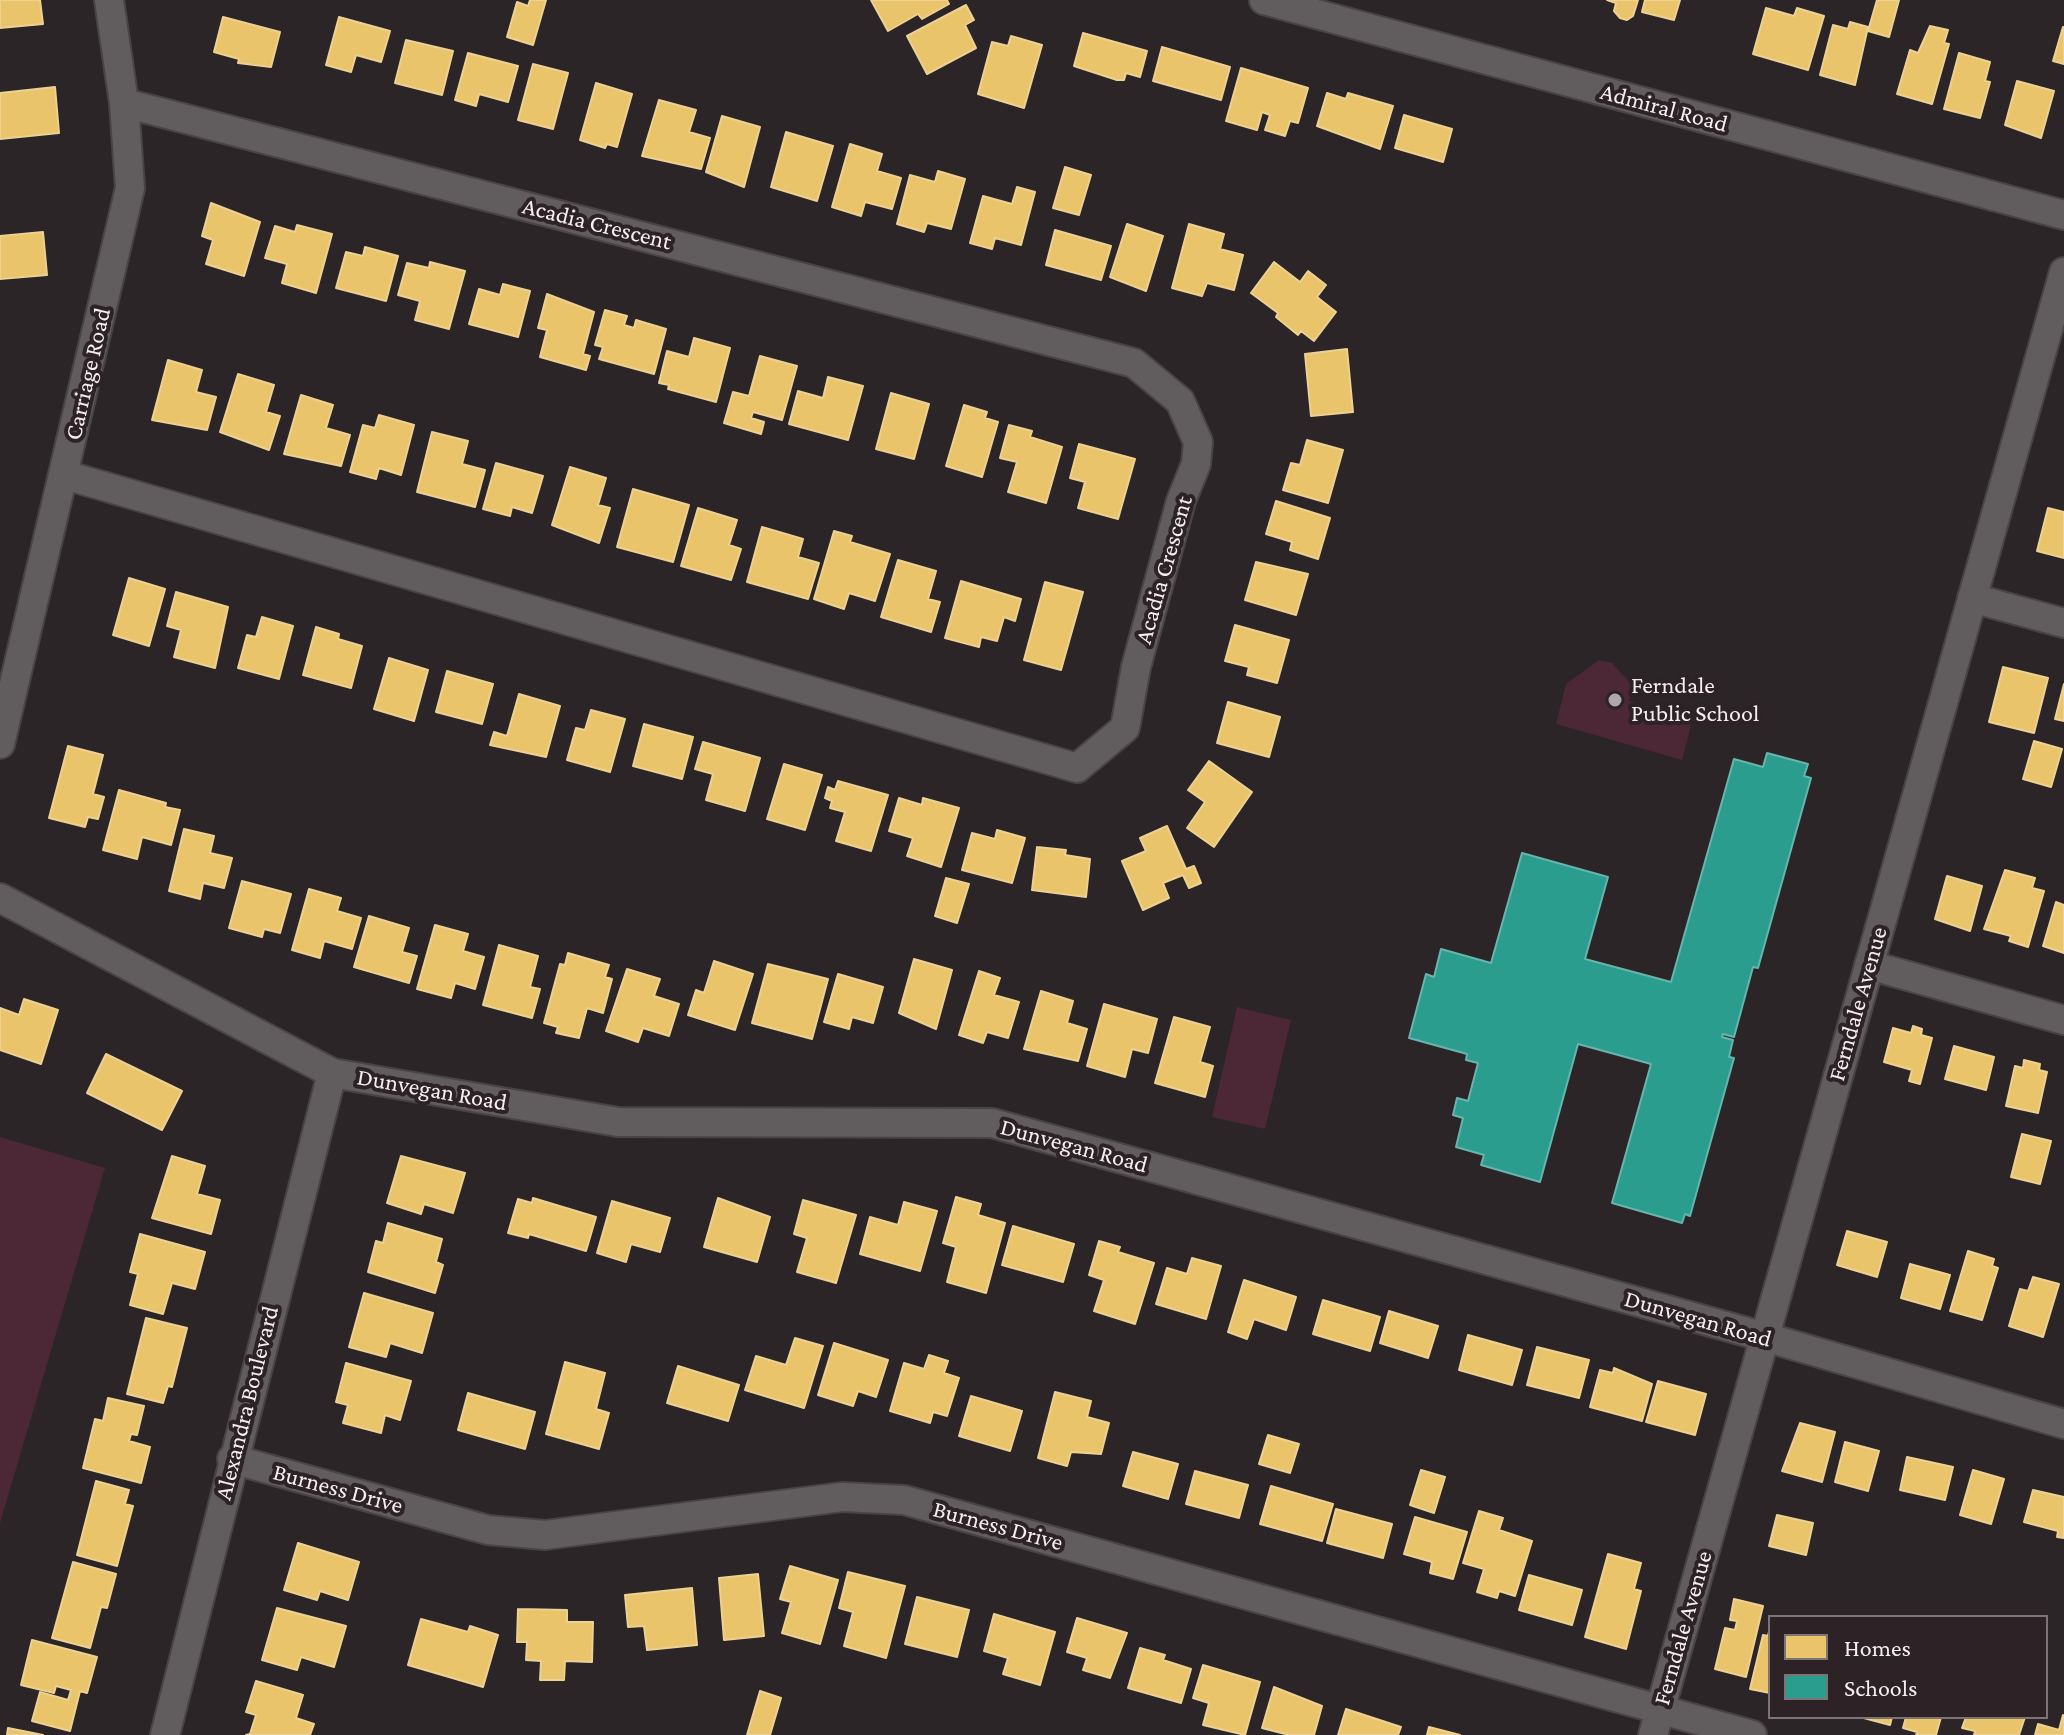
<!DOCTYPE html>
<style>
body{margin:0}
#map{position:relative;width:2064px;height:1735px;overflow:hidden;background:#2b2527;font-family:"Crimson Pro",serif}
canvas{display:block}
.legend{position:absolute;left:1768px;top:1615px;width:280px;height:104px;box-sizing:border-box;background:#2d2326;border:2px solid #7d7477;margin:0;padding:10px 14px;list-style:none;font-size:24px;color:#f5eef0}
.legend li{display:flex;align-items:center;gap:16px;height:40px}
.legend b{width:40px;border:2px solid #7d7477}
</style>
<div id="map">
<canvas width="2064" height="1735"></canvas>
<ul class="legend">
<li><b style="height:22px;background:#e9c46a"></b>Homes</li>
<li><b style="height:22px;background:#2a9d8f"></b>Schools</li>
</ul>
</div>
<script>
const ctx = document.querySelector('canvas').getContext('2d');
ctx.lineJoin = 'round';
function fillPath(path, color) { ctx.fillStyle = color; ctx.fill(path, 'evenodd'); }
const shape = rows => new Path2D(rows.map(r => 'M' + r).join(''));
function trace(path, color, width, dash) { ctx.strokeStyle = color; ctx.lineWidth = width; ctx.lineCap = dash ? 'butt' : 'round'; ctx.setLineDash(dash || []); ctx.stroke(path); }
function write(font, color, halo, rows, align = 'center') {
  ctx.font = font + ' "Crimson Pro",serif'; ctx.lineWidth = 8; ctx.setLineDash([]); ctx.textBaseline = 'middle'; ctx.strokeStyle = halo; ctx.fillStyle = color; for (const [text, x, y, turn = 0] of rows) {
    ctx.save(); ctx.translate(x, y); ctx.rotate((+turn || 0) * Math.PI / 180); ctx.textAlign = isNaN(turn) ? turn : align; if (halo) ctx.strokeText(text, 0, 0); ctx.fillText(text, 0, 0); ctx.restore();
  }
}
fillPath(shape([
 [1599,660,1612,663,1632,685,1629,701,1692,721,1682,760,1556,724,1566,684],
 [1237,1007,1291,1020,1265,1129,1212,1117],
 [0,1137,105,1168,0,1523]
]), '#4c2735');
const homes = shape([
 [0,0,40,0,43,24,0,28,0,0],
 [530,0,546,0,533,45,507,37,517,2,528,6,530,0],
 [871,0,947,0,949,4,922,19,918,14,888,31,871,0],
 [1607,0,1638,0,1633,16,1627,20,1620,18,1614,11,1616,3,1607,0],
 [1645,0,1680,0,1674,20,1642,12,1645,0],
 [1877,0,1899,0,1889,37,1868,31,1877,0],
 [966,5,974,20,965,25,976,48,927,74,907,36,966,5],
 [1766,8,1794,16,1797,8,1824,16,1808,70,1753,54,1766,8],
 [223,17,280,32,271,67,238,63,239,59,214,52,223,17],
 [339,17,390,31,381,62,356,55,351,72,326,65,339,17],
 [1850,22,1868,27,1855,85,1820,75,1833,25,1848,29,1850,22],
 [1930,26,1948,30,1944,43,1949,44,1932,104,1897,94,1910,50,1918,53,1930,26],
 [2063,27,2064,27,2064,64,2053,61,2063,27],
 [1083,33,1147,51,1140,77,1126,73,1124,80,1117,80,1074,66,1083,33],
 [1011,36,1042,45,1024,108,978,94,992,42,1008,46,1011,36],
 [406,40,453,51,442,95,395,83,406,40],
 [1162,47,1230,67,1221,100,1153,81,1162,47],
 [468,53,518,66,508,102,479,94,476,106,455,100,468,53],
 [1959,53,1990,62,1985,81,1990,82,1980,118,1944,109,1959,53],
 [533,64,568,73,553,129,518,120,533,64],
 [1241,68,1308,88,1298,123,1290,121,1285,136,1265,130,1270,115,1262,112,1257,130,1226,121,1241,68],
 [2017,81,2054,91,2041,138,2005,125,2017,81],
 [596,83,632,94,617,147,607,144,605,148,580,140,596,83],
 [55,87,59,133,0,139,0,93,55,87],
 [1327,93,1346,99,1348,93,1393,106,1380,149,1317,126,1327,93],
 [659,100,696,110,689,132,710,138,701,169,642,156,659,100],
 [1404,115,1452,129,1443,162,1395,148,1404,115],
 [722,116,760,127,744,187,706,172,722,116],
 [786,132,833,146,817,201,771,187,786,132],
 [850,144,882,154,877,171,901,178,892,209,865,202,861,216,832,207,850,144],
 [1065,167,1091,175,1079,215,1053,208,1065,167],
 [938,171,965,179,951,229,927,223,924,232,897,224,910,175,935,182,938,171],
 [1017,187,1035,192,1021,245,995,238,992,249,970,243,983,196,1012,204,1017,187],
 [211,203,260,222,244,276,206,264,213,240,202,236,211,203],
 [1127,224,1163,236,1146,291,1110,277,1127,224],
 [1189,224,1224,234,1220,249,1243,255,1234,290,1207,283,1202,296,1172,288,1189,224],
 [297,225,332,234,316,293,282,283,287,264,265,258,275,226,295,232,297,225],
 [1055,230,1111,246,1101,280,1046,265,1055,230],
 [43,232,47,275,0,279,0,236,43,232],
 [365,247,398,256,386,301,336,288,346,252,363,256,365,247],
 [430,262,465,271,449,329,415,320,420,301,398,295,407,263,429,268,430,262],
 [1274,262,1300,282,1308,271,1326,285,1317,297,1336,312,1314,341,1301,331,1298,335,1276,317,1278,313,1251,293,1274,262],
 [503,284,530,291,518,337,469,324,479,289,500,295,503,284],
 [547,294,594,312,583,354,590,356,586,370,540,357,547,330,538,328,547,294],
 [605,310,627,316,624,325,634,328,636,320,666,329,654,374,599,359,603,347,595,345,605,310],
 [694,338,730,348,716,402,668,389,669,385,659,383,667,351,689,357,694,338],
 [1347,349,1353,412,1311,416,1305,354,1347,349],
 [760,356,797,366,782,420,753,412,751,418,764,422,761,434,724,423,733,392,749,396,760,356],
 [168,360,202,370,196,392,216,397,207,430,152,420,168,360],
 [238,374,274,385,266,412,280,416,269,450,220,432,238,374],
 [828,377,863,386,848,440,789,424,798,391,823,398,828,377],
 [891,393,929,404,914,459,876,449,891,393],
 [301,395,333,405,326,428,350,435,341,466,284,454,301,395],
 [964,405,987,412,985,418,998,422,982,477,946,466,964,405],
 [379,415,414,425,401,475,379,468,376,479,350,472,363,425,375,428,379,415],
 [1009,425,1032,431,1030,437,1062,447,1046,503,1008,492,1017,462,1000,458,1009,425],
 [432,432,468,441,462,464,485,470,475,507,417,492,432,432],
 [1307,440,1343,450,1328,503,1283,490,1291,463,1300,465,1307,440],
 [1079,444,1135,459,1118,519,1078,508,1085,482,1070,478,1079,444],
 [496,463,543,476,532,513,512,507,510,516,483,509,496,463],
 [570,467,606,478,598,505,610,508,599,543,552,525,570,467],
 [633,489,689,505,673,562,617,547,633,489],
 [1276,501,1330,518,1318,559,1290,550,1292,542,1266,534,1276,501],
 [698,508,737,520,729,545,741,549,731,580,681,566,698,508],
 [2048,508,2064,512,2064,558,2037,551,2048,508],
 [762,527,803,539,798,557,819,563,808,599,747,582,762,527],
 [834,531,852,536,850,542,890,554,875,601,849,593,844,609,814,599,834,531],
 [898,560,936,571,928,599,940,602,931,632,881,617,898,560],
 [1256,562,1308,574,1296,615,1245,600,1256,562],
 [129,578,165,589,149,646,113,635,129,578],
 [961,581,1021,599,1015,621,1004,617,997,641,981,637,979,647,945,638,961,581],
 [1045,582,1083,592,1061,670,1024,660,1045,582],
 [176,592,228,607,215,668,174,657,181,630,167,626,176,592],
 [262,617,293,626,279,679,238,668,247,635,256,637,262,617],
 [1235,625,1289,640,1277,683,1247,675,1249,667,1225,661,1235,625],
 [316,627,339,634,338,639,362,646,351,688,303,675,316,627],
 [389,658,428,670,414,721,374,709,389,658],
 [2003,667,2048,678,2034,733,1989,722,2003,667],
 [447,671,493,684,482,724,436,712,447,671],
 [2064,684,2064,721,2055,719,2064,684],
 [519,694,560,706,546,757,490,745,494,732,507,736,519,694],
 [1228,702,1280,717,1269,757,1217,743,1228,702],
 [591,710,625,719,610,772,567,760,576,728,585,730,591,710],
 [644,724,693,737,682,779,633,766,644,724],
 [2034,741,2062,749,2051,787,2023,779,2034,741],
 [703,742,760,758,745,811,706,800,713,774,695,769,703,742],
 [68,746,103,755,93,794,104,797,98,819,88,817,85,827,49,818,68,746],
 [1209,761,1252,792,1214,847,1187,828,1205,802,1188,790,1209,761],
 [784,764,822,775,805,830,767,819,784,764],
 [838,781,888,795,871,851,836,841,845,812,830,808,832,801,825,798,828,787,835,790,838,781],
 [119,790,166,803,165,807,180,810,171,845,142,837,137,859,103,850,119,790],
 [899,798,922,805,923,798,959,808,941,867,907,856,913,838,889,831,899,798],
 [1167,826,1186,869,1194,866,1201,883,1189,888,1183,875,1163,883,1169,898,1143,910,1122,861,1146,851,1140,838,1167,826],
 [184,829,214,836,210,853,232,858,224,888,203,883,200,899,169,891,184,829],
 [997,830,1025,838,1012,883,962,870,972,833,995,839,997,830],
 [1037,847,1066,850,1065,855,1090,859,1086,897,1032,890,1037,847],
 [2005,870,2035,878,2032,888,2044,891,2028,947,2009,941,2011,936,1984,929,2005,870],
 [1947,876,1982,886,1970,931,1935,919,1947,876],
 [946,878,969,884,957,923,935,916,946,878],
 [242,881,291,894,280,933,264,929,262,937,229,928,242,881],
 [309,889,341,898,337,911,361,918,352,949,324,941,320,958,292,950,309,889],
 [2056,902,2064,905,2064,953,2043,946,2056,902],
 [369,916,409,928,402,952,417,956,409,983,354,967,369,916],
 [435,925,468,934,463,951,484,957,475,989,455,983,451,998,417,989,435,925],
 [499,945,538,956,530,987,540,989,532,1018,483,1005,499,945],
 [568,953,609,965,605,977,612,979,603,1013,587,1008,579,1038,556,1033,558,1027,544,1023,560,964,565,965,568,953],
 [914,959,952,970,936,1029,899,1013,914,959],
 [714,961,753,974,735,1030,688,1015,696,990,704,993,714,961],
 [768,964,828,979,812,1039,752,1023,768,964],
 [627,969,660,979,654,996,679,1004,669,1036,643,1028,638,1042,606,1031,627,969],
 [979,971,1000,978,994,995,1019,1002,1008,1038,987,1032,983,1043,959,1035,979,971],
 [838,974,883,987,873,1023,852,1017,849,1029,824,1022,838,974],
 [1041,991,1073,1001,1067,1023,1087,1029,1078,1061,1024,1049,1041,991],
 [24,999,58,1010,41,1064,0,1050,0,1008,19,1015,24,999],
 [1104,1004,1157,1019,1148,1053,1132,1049,1125,1077,1087,1066,1104,1004],
 [1174,1017,1210,1027,1200,1062,1213,1066,1205,1097,1155,1083,1174,1017],
 [1913,1026,1922,1029,1921,1035,1932,1038,1920,1084,1909,1081,1912,1070,1884,1062,1893,1028,1911,1033,1913,1026],
 [1954,1046,1994,1057,1986,1090,1945,1079,1954,1046],
 [106,1054,182,1091,162,1130,87,1093,106,1054],
 [2024,1060,2040,1064,2039,1070,2047,1072,2038,1113,2006,1106,2015,1066,2023,1068,2024,1060],
 [2022,1134,2051,1141,2040,1184,2011,1177,2022,1134],
 [172,1156,205,1166,197,1194,220,1200,211,1234,152,1218,172,1156],
 [401,1156,465,1173,453,1213,424,1204,421,1214,387,1203,401,1156],
 [956,1197,981,1204,978,1215,1005,1223,986,1293,947,1282,956,1247,943,1243,956,1197],
 [533,1198,596,1217,586,1251,529,1234,528,1238,508,1233,518,1199,532,1203,533,1198],
 [718,1198,770,1217,757,1262,704,1247,718,1198],
 [803,1200,856,1215,836,1283,797,1272,807,1238,794,1234,803,1200],
 [612,1201,670,1218,660,1252,631,1244,626,1262,597,1253,612,1201],
 [904,1202,937,1211,920,1271,860,1254,870,1217,898,1225,904,1202],
 [388,1223,442,1239,436,1262,443,1265,435,1293,368,1272,376,1241,383,1243,388,1223],
 [1013,1226,1074,1244,1063,1282,1002,1265,1013,1226],
 [1847,1231,1887,1242,1877,1277,1837,1265,1847,1231],
 [140,1234,205,1252,195,1289,172,1283,163,1314,130,1305,138,1274,130,1272,140,1234],
 [1099,1241,1120,1247,1118,1252,1154,1263,1135,1324,1094,1311,1104,1280,1089,1275,1099,1241],
 [1968,1251,1994,1259,1992,1266,1998,1268,1982,1320,1950,1311,1968,1251],
 [1192,1258,1221,1266,1206,1319,1156,1304,1167,1268,1187,1274,1192,1258],
 [1910,1264,1950,1275,1940,1309,1901,1298,1910,1264],
 [2033,1277,2059,1284,2043,1337,2009,1326,2020,1289,2028,1291,2033,1277],
 [1244,1280,1296,1297,1286,1330,1254,1319,1247,1339,1228,1332,1244,1280],
 [364,1293,433,1313,422,1353,390,1343,386,1357,349,1347,364,1293],
 [1323,1300,1380,1317,1370,1351,1313,1334,1323,1300],
 [1389,1311,1438,1326,1428,1358,1380,1343,1389,1311],
 [146,1318,187,1328,172,1387,168,1386,163,1403,127,1394,146,1318],
 [1468,1335,1522,1350,1512,1385,1459,1370,1468,1335],
 [795,1338,823,1346,804,1408,745,1390,756,1356,786,1365,795,1338],
 [834,1343,888,1360,876,1397,858,1391,853,1406,818,1395,834,1343],
 [1537,1347,1589,1360,1579,1398,1527,1385,1537,1347],
 [929,1355,948,1361,944,1373,959,1378,947,1416,933,1412,930,1423,890,1411,904,1363,924,1369,929,1355],
 [565,1362,605,1373,596,1409,609,1413,599,1449,546,1434,565,1362],
 [346,1363,411,1381,400,1420,385,1415,381,1433,343,1423,348,1405,336,1402,346,1363],
 [678,1366,739,1385,728,1421,667,1403,678,1366],
 [1614,1368,1652,1384,1642,1421,1590,1407,1600,1370,1613,1373,1614,1368],
 [1658,1381,1706,1394,1695,1435,1646,1422,1658,1381],
 [1055,1392,1091,1401,1087,1417,1109,1423,1101,1454,1071,1452,1067,1466,1038,1458,1055,1392],
 [468,1393,535,1412,525,1449,458,1430,468,1393],
 [971,1396,1022,1411,1010,1451,959,1436,971,1396],
 [108,1398,144,1406,137,1435,131,1434,129,1441,150,1447,141,1483,83,1468,95,1419,103,1421,108,1398],
 [1800,1423,1835,1432,1822,1482,1782,1471,1800,1423],
 [1268,1435,1299,1444,1290,1473,1259,1464,1268,1435],
 [1845,1442,1879,1451,1868,1491,1835,1482,1845,1442],
 [1133,1452,1178,1464,1168,1499,1123,1486,1133,1452],
 [1907,1457,1953,1467,1945,1500,1900,1490,1907,1457],
 [1421,1470,1445,1477,1434,1513,1410,1505,1421,1470],
 [1973,1470,2004,1479,1991,1524,1960,1515,1973,1470],
 [1195,1471,1248,1485,1239,1518,1186,1504,1195,1471],
 [96,1481,129,1490,125,1504,133,1506,117,1566,77,1555,96,1481],
 [1271,1486,1333,1504,1322,1541,1260,1524,1271,1486],
 [2033,1490,2064,1497,2064,1538,2057,1537,2058,1531,2024,1522,2033,1490],
 [1336,1509,1392,1524,1383,1558,1327,1543,1336,1509],
 [1479,1511,1503,1518,1499,1530,1532,1541,1515,1596,1499,1591,1497,1598,1477,1592,1484,1569,1463,1563,1479,1511],
 [1777,1515,1813,1523,1806,1555,1769,1546,1777,1515],
 [1415,1517,1467,1532,1453,1579,1430,1573,1432,1562,1404,1554,1415,1517],
 [298,1543,359,1562,348,1600,320,1591,317,1600,284,1590,298,1543],
 [1608,1554,1641,1563,1634,1589,1641,1591,1626,1649,1585,1637,1608,1554],
 [73,1562,116,1574,107,1608,101,1607,90,1648,52,1638,73,1562],
 [790,1566,838,1580,820,1644,782,1633,791,1602,780,1599,790,1566],
 [848,1572,905,1586,886,1658,844,1646,853,1612,839,1608,848,1572],
 [758,1574,764,1636,724,1640,719,1578,758,1574],
 [1529,1575,1582,1590,1572,1625,1519,1610,1529,1575],
 [692,1588,697,1645,647,1650,644,1626,628,1627,625,1595,692,1588],
 [917,1597,969,1610,957,1657,905,1644,917,1597],
 [1734,1599,1763,1606,1746,1677,1715,1669,1725,1628,1735,1630,1737,1621,1730,1620,1734,1599],
 [277,1608,346,1626,334,1667,301,1657,297,1670,262,1660,277,1608],
 [518,1609,567,1610,567,1622,593,1622,592,1662,565,1661,564,1680,540,1680,541,1661,526,1660,527,1642,517,1642,518,1609],
 [994,1614,1055,1632,1040,1685,1003,1674,1008,1658,984,1651,994,1614],
 [1077,1618,1127,1633,1110,1678,1083,1670,1087,1658,1067,1652,1077,1618],
 [421,1619,468,1632,470,1626,498,1635,483,1687,408,1665,421,1619],
 [1770,1627,1770,1693,1750,1689,1763,1635,1768,1636,1770,1627],
 [32,1640,97,1657,87,1693,80,1691,70,1731,32,1721,40,1692,68,1700,71,1690,56,1686,54,1693,21,1685,32,1640],
 [1140,1648,1165,1655,1163,1660,1191,1669,1181,1703,1128,1688,1140,1648],
 [1203,1665,1260,1682,1245,1735,1203,1725,1209,1703,1193,1698,1203,1665],
 [256,1681,303,1695,296,1718,314,1724,310,1735,246,1735,250,1734,256,1715,246,1712,256,1681],
 [1274,1687,1322,1706,1314,1735,1289,1735,1262,1728,1274,1687],
 [760,1691,781,1698,770,1735,747,1735,760,1691],
 [1346,1709,1401,1727,1398,1735,1338,1735,1346,1709],
 [2063,1715,2064,1735,2035,1735,2038,1724,2059,1730,2063,1715],
 [1860,1717,1892,1717,1890,1725,1860,1717],
 [1906,1717,1941,1717,1936,1735,1916,1735,1917,1732,1903,1728,1906,1717],
 [1966,1717,2025,1717,2019,1735,1974,1735,1975,1731,1962,1728,1966,1717],
 [1429,1727,1460,1735,1427,1735,1429,1727],
 [8,1728,43,1735,7,1735,8,1728]
]);
fillPath(homes, '#e9c46a');
trace(homes, '#edd192', 2);
const schools = shape([
 [1767,753,1808,764,1804,776,1811,778,1758,968,1753,967,1734,1037,1723,1034,1722,1037,1733,1040,1729,1057,1734,1058,1690,1216,1685,1214,1682,1223,1612,1203,1651,1064,1578,1044,1540,1182,1481,1165,1484,1155,1456,1147,1463,1118,1453,1115,1457,1098,1468,1101,1478,1063,1466,1060,1467,1054,1409,1038,1426,974,1434,977,1441,949,1491,963,1522,853,1608,877,1585,959,1671,982,1734,759,1763,767,1767,753]
]);
fillPath(schools, '#2a9d8f');
trace(schools, '#67b5ac', 2);
const street = shape([
 [1264,0,2064,215],
 [65,475,1077,768,1125,728,1136,667,1181,501,1196,464,1198,442,1180,401,1134,363,124,103],
 [1972,598,2064,623],
 [0,744,130,188,124,103,109,0],
 [0,898,332,1073,618,1122,992,1123,1765,1337,2064,1424],
 [1869,965,2064,1020],
 [232,1459,488,1530,545,1535,842,1497,904,1500,1752,1735],
 [165,1735,332,1073],
 [1653,1735,2064,272]
]);
trace(street, '#484445', 32);
trace(street, '#615c5e', 28);
for (const [x, y, r, color] of [
 [1615,700,8,"#aea8aa"]
]) { const dot = new Path2D(); dot.arc(x, y, r, 0, 2 * Math.PI); ctx.fillStyle = color; ctx.fill(dot); trace(dot, '#2d2326', 3); }
write('24px', '#f5eef0', '#2d2326', [
 ["Admiral Road",1664,108,15],
 ["Acadia Crescent",597,224,14],
 ["Carriage Road",88,374,-77],
 ["Acadia Crescent",1164,570,-74],
 ["Ferndale Avenue",1858,1004,-74],
 ["Dunvegan Road",432,1090,10],
 ["Dunvegan Road",1074,1146,15],
 ["Dunvegan Road",1698,1319,16],
 ["Alexandra Boulevard",247,1403,-76],
 ["Burness Drive",338,1489,15],
 ["Burness Drive",998,1526,15],
 ["Ferndale Avenue",1683,1628,-74]
]);
write('24px', '#f5eef0', '#2d2326', [
 ["Ferndale",1631,686],
 ["Public School",1631,714]
], 'left');
</script>
